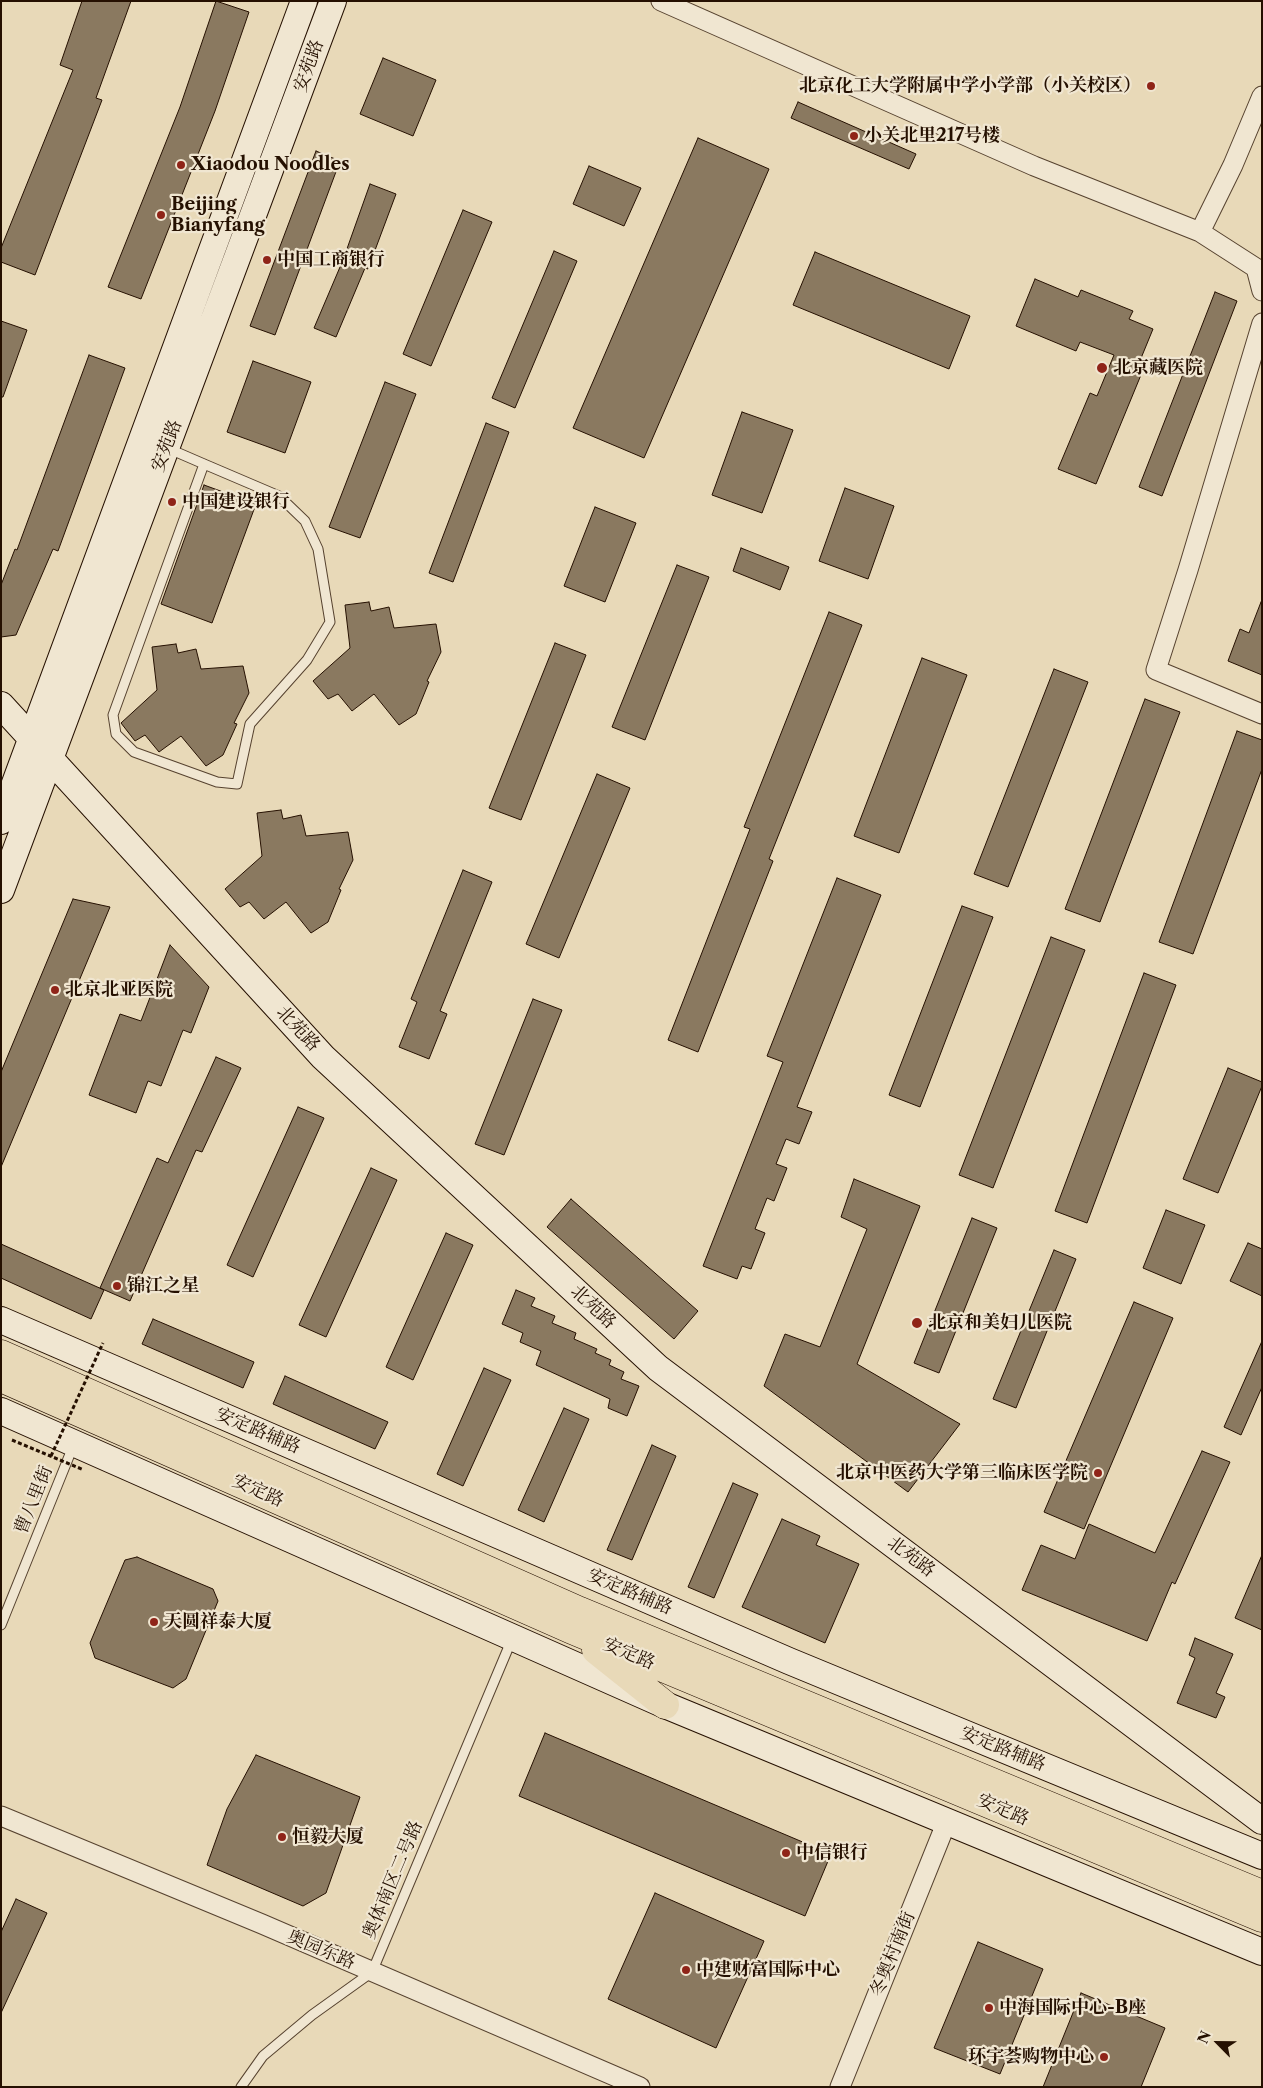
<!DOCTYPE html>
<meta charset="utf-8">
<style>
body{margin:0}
#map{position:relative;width:1263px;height:2088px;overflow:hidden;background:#e8d9b8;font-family:"Libre Caslon Text",serif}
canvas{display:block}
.frame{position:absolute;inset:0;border:2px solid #251001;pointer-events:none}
.north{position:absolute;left:1193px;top:2018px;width:50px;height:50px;-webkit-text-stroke:4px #f0e6d1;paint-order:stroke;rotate:293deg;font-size:14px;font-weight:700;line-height:20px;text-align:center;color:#251001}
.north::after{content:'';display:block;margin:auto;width:18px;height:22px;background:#251001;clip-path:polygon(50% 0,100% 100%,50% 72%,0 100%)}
</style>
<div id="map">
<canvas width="1263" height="2088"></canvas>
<div class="frame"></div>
<div class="north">N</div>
</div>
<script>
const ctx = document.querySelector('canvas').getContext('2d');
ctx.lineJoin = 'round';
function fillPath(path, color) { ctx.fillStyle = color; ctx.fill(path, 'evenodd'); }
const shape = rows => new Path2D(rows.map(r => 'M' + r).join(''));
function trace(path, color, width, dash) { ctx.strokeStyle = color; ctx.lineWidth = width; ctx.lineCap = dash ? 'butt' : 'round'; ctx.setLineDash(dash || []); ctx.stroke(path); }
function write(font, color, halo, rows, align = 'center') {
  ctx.font = font + ' "Libre Caslon Text","Noto Serif SC",serif'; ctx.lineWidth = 4.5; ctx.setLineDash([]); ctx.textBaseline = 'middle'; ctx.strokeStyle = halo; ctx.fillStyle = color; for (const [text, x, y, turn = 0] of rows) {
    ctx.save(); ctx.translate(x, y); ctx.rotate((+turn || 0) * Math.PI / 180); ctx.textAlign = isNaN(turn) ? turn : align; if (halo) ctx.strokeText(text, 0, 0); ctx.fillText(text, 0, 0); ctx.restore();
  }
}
const building = shape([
 [82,1,131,1,96,98,102,100,35,275,1,262,1,248,73,70,60,65,82,1],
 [216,1,249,12,215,111,141,299,108,287,180,107,216,1],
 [383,58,436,80,413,136,360,114,383,58],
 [798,102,916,154,909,169,791,118,798,102],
 [698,138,769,169,644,458,573,428,698,138],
 [316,151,340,161,275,335,250,326,316,151],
 [589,166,641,188,624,226,573,204,589,166],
 [370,184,396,194,368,269,365,268,336,337,314,328,343,260,370,184],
 [463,210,492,222,431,366,403,354,463,210],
 [554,251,577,261,515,408,492,398,554,251],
 [815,252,970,316,949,369,793,305,815,252],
 [1035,279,1078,297,1081,290,1133,311,1129,319,1153,329,1137,368,1143,370,1096,484,1058,469,1090,393,1097,396,1114,355,1080,342,1076,351,1016,326,1035,279],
 [1215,292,1237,301,1162,496,1139,487,1215,292],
 [1,321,27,330,3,397,1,397,1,321],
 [89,355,125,368,58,551,53,549,16,635,1,637,1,585,15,549,17,550,89,355],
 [253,361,311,382,285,453,227,432,253,361],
 [385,382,416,394,360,538,329,527,385,382],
 [742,412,793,430,762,513,712,495,742,412],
 [486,423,509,432,453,582,429,573,486,423],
 [204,485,256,504,212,623,161,604,204,485],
 [845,488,894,506,868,579,819,561,845,488],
 [595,507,636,523,605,602,564,586,595,507],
 [741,548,789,567,780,590,733,571,741,548],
 [677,565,709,577,645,740,612,727,677,565],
 [369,602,371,611,389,607,394,628,436,624,441,652,427,681,429,682,416,714,399,725,374,694,352,711,338,694,328,699,313,681,350,648,345,605,369,602],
 [1261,602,1262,602,1262,675,1228,661,1240,629,1249,633,1261,602],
 [829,612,862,625,769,859,773,861,698,1052,668,1040,750,829,744,827,829,612],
 [555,643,586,655,521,820,489,808,555,643],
 [176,644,178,653,196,649,201,669,243,666,249,693,234,723,237,724,223,755,206,766,181,736,159,752,145,735,135,741,121,723,157,690,152,647,176,644],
 [922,658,967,675,899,853,854,836,922,658],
 [1054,669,1088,682,1008,887,974,874,1054,669],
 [1145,699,1180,712,1100,922,1065,909,1145,699],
 [1237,731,1262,740,1262,769,1193,954,1159,942,1237,731],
 [597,774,630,788,559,958,526,944,597,774],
 [281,810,283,819,301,815,306,836,348,832,353,860,339,889,341,890,328,922,311,933,286,902,264,919,249,902,240,907,225,889,262,856,257,813,281,810],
 [463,870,492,882,440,1011,447,1014,429,1059,399,1047,417,1002,411,999,463,870],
 [837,878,881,895,797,1107,812,1112,799,1144,786,1139,776,1164,787,1168,774,1201,767,1198,755,1229,765,1233,751,1269,742,1266,737,1279,703,1266,783,1062,767,1056,837,878],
 [73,899,110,907,1,1167,1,1072,73,899],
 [962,906,993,917,920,1107,889,1095,962,906],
 [1051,937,1085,950,993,1188,959,1175,1051,937],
 [170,945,209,987,191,1033,183,1030,161,1086,148,1081,136,1113,89,1095,120,1014,141,1021,170,945],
 [1144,973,1176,985,1087,1223,1055,1211,1144,973],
 [533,999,562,1010,504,1155,475,1144,533,999],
 [216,1057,241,1068,202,1152,196,1150,130,1301,100,1288,157,1158,168,1163,216,1057],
 [1228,1068,1262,1082,1262,1086,1218,1193,1183,1179,1228,1068],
 [298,1107,324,1118,253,1277,227,1265,298,1107],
 [371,1168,397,1180,326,1337,299,1325,371,1168],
 [854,1179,920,1206,857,1364,960,1424,908,1492,764,1386,785,1334,820,1347,867,1229,841,1217,854,1179],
 [571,1199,698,1311,674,1339,547,1227,571,1199],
 [1166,1210,1205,1225,1181,1284,1143,1268,1166,1210],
 [972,1218,997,1228,939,1373,914,1363,972,1218],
 [446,1233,473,1245,413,1380,386,1367,446,1233],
 [1248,1243,1262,1249,1262,1296,1230,1281,1248,1243],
 [1,1244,104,1290,91,1319,1,1278,1,1244],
 [1054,1250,1076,1259,1016,1408,993,1399,1054,1250],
 [516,1290,535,1298,531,1306,555,1316,552,1323,576,1333,574,1339,597,1349,595,1353,611,1360,609,1365,624,1372,621,1379,639,1386,627,1416,608,1408,610,1399,536,1365,541,1351,520,1342,523,1333,502,1324,516,1290],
 [1134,1302,1173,1318,1084,1529,1044,1512,1134,1302],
 [153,1319,254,1362,243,1388,142,1344,153,1319],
 [1262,1341,1262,1387,1241,1435,1224,1427,1262,1341],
 [484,1368,511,1380,463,1486,437,1474,484,1368],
 [285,1376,388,1422,375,1449,273,1404,285,1376],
 [564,1408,589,1419,544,1522,518,1510,564,1408],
 [652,1445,676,1456,632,1560,607,1550,652,1445],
 [1202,1451,1230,1462,1175,1584,1172,1582,1147,1641,1022,1590,1041,1545,1075,1559,1089,1524,1155,1553,1202,1451],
 [733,1483,758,1494,714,1598,688,1587,733,1483],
 [782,1519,820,1536,816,1545,859,1564,825,1643,742,1607,782,1519],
 [1262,1555,1262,1630,1235,1618,1262,1555],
 [137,1557,213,1589,218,1601,186,1679,173,1688,95,1658,90,1643,125,1560,137,1557],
 [1195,1638,1233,1654,1216,1693,1225,1697,1216,1718,1177,1703,1195,1658,1189,1655,1195,1638],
 [545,1733,831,1854,805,1916,519,1796,545,1733],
 [256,1755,360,1797,326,1893,303,1906,207,1865,227,1809,256,1755],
 [655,1893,764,1941,716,2048,608,1999,655,1893],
 [16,1899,47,1913,1,2013,1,1932,16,1899],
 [978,1942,1043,1969,1000,2074,934,2048,978,1942],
 [1081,1993,1165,2028,1141,2087,1043,2087,1081,1993]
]);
fillPath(building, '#8a7960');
trace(building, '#251001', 1);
const lane = shape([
 [167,448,204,464,279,496,305,521,318,549,330,622,307,660,250,724,237,784,217,782,134,752,116,734,113,715,204,464],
 [1,1625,74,1444],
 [241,2087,263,2056,312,2015,372,1972,512,1639]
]);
const street = shape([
 [661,1,1034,166,1200,232,1256,268,1262,291],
 [1200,232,1233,165,1262,96],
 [1262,323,1188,570,1156,670,1262,714],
 [1,1816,262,1924,640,2087],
 [840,2087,947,1821]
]);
const secondary = shape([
 [1,705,323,1057,658,1368,1262,1821],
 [1,821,304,1],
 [1,890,333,1],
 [1,1320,789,1661,1262,1856],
 [1,1411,665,1705,1262,1952]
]);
const primary = shape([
 [1,1354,580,1611,1262,1894],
 [1,1378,572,1630,1262,1918],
 [596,1650,665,1705]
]);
trace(lane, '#56422f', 11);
trace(street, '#56422f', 21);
trace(secondary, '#251001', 28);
trace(primary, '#251001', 29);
trace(lane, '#f0e6d1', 9);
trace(street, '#f0e6d1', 19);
trace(secondary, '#f0e6d1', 26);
trace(primary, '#e8d9b8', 28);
trace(shape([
 [12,1440,84,1470],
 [51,1456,103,1343]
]), '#251001', 3, [4, 2.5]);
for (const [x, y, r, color] of [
 [1151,86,5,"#8f2418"],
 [854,136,5,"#8f2418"],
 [181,165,5,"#8f2418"],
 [161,215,5,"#8f2418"],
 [267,260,5,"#8f2418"],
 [1102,368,6,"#8f2418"],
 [172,502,5,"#8f2418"],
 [55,990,5,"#8f2418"],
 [117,1286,5,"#8f2418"],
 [917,1323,6,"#8f2418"],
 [1098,1473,5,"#8f2418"],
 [154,1622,5,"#8f2418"],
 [282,1837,5,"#8f2418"],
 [786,1853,5,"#8f2418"],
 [686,1970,5,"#8f2418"],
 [989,2008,5,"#8f2418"],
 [1104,2057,5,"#8f2418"]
]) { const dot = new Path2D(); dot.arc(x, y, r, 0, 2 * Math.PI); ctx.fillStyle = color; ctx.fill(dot); trace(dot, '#f0e6d1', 2); }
write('18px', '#251001', '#f0e6d1', [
 ["安苑路",309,66,-70],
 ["安苑路",167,446,-69],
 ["北苑路",298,1029,47],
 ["北苑路",593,1307,43],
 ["安定路辅路",258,1431,23],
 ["安定路",258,1491,24],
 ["曹八里街",34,1500,-68],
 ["北苑路",911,1557,37],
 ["安定路辅路",630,1592,23],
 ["安定路",629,1654,23],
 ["安定路辅路",1003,1749,22],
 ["安定路",1003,1810,23],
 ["奥体南区二号路",393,1880,-67],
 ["奥园东路",321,1950,23],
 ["冬奥村南街",893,1954,-68]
]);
write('bold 18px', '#251001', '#f0e6d1', [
 ["北京化工大学附属中学小学部（小关校区）",1141,86,"right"],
 ["小关北里217号楼",864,136],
 ["Xiaodou Noodles",191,165],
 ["Beijing",171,205],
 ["Bianyfang",171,226],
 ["中国工商银行",277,260],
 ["北京藏医院",1113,368],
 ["中国建设银行",182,502],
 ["北京北亚医院",65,990],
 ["锦江之星",127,1286],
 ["北京和美妇儿医院",928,1323],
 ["北京中医药大学第三临床医学院",1088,1473,"right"],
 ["天圆祥泰大厦",164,1622],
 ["恒毅大厦",292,1837],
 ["中信银行",796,1853],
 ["中建财富国际中心",696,1970],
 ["中海国际中心-B座",999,2008],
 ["环宇荟购物中心",1094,2057,"right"]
], 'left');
</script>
